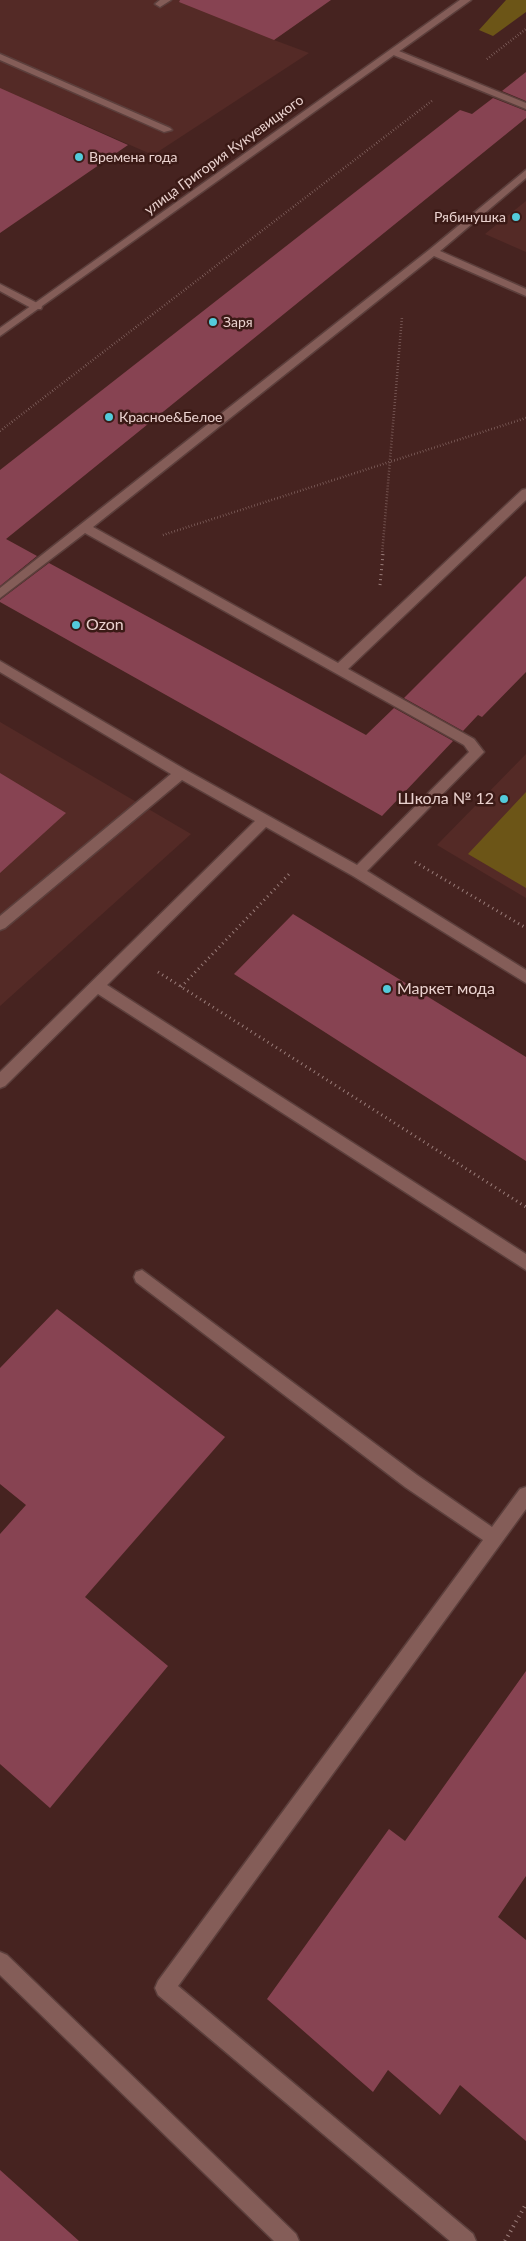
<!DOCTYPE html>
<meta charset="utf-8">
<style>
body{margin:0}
canvas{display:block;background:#462320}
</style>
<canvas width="526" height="2241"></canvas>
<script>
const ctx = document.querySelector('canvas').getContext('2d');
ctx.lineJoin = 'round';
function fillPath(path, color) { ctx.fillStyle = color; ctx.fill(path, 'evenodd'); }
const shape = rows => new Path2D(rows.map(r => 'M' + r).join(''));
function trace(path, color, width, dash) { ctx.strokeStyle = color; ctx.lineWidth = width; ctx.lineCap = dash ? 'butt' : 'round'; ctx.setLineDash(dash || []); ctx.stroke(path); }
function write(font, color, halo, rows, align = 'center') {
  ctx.font = font + ' Lato,sans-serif'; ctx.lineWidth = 5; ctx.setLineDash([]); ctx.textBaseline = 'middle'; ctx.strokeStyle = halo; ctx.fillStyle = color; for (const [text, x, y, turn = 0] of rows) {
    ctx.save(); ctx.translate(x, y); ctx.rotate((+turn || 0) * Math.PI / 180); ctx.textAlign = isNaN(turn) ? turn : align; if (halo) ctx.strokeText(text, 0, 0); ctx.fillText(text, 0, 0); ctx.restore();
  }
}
fillPath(shape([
 [0,0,330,0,274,40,309,53,153,155,57,113,0,150],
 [526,201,526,252,485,234],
 [0,722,191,834,0,1006],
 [526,754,526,898,437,845]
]), '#542a26');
fillPath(shape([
 [506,0,526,0,526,12,493,36,479,30],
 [526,792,526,888,468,854]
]), '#6c5517');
fillPath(shape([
 [180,0,331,0,274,40,179,2],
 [526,72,526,101,502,91],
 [0,88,128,145,0,233],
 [493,98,526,111,526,118,6,539,37,556,0,586,0,470,460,110,472,114],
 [49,563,366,735,394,708,453,741,382,816,0,602,0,600],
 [526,576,526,672,482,717,478,715,463,731,404,698],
 [0,773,66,813,0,873],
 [293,914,526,1057,526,1161,234,974],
 [57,1309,225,1437,85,1597,168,1666,50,1808,0,1764,0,1534,26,1505,0,1484,0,1368],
 [526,1671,526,1876,498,1917,526,1940,526,2141,460,2085,440,2115,388,2070,373,2092,267,1999,389,1829,405,1841],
 [0,2170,79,2241,0,2241]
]), '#874352');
const lane = shape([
 [160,0,171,0,160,7,155,4,160,0],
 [394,49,526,103,526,109,391,54,389,52,394,49],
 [0,54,170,128,172,130,164,132,0,60,0,54],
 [526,170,526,178,440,251,526,289,526,296,434,256,93,527,338,663,522,490,526,489,526,500,348,669,474,739,484,752,367,871,526,970,526,983,353,876,266,827,107,985,526,1254,526,1270,98,994,5,1086,0,1088,0,1072,255,821,182,780,5,928,0,930,0,916,171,774,0,672,0,661,186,770,357,865,469,752,464,745,85,533,0,598,0,588,429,250,526,170],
 [0,284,41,305,42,307,41,309,33,309,0,291,0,284],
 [142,1270,417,1475,492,1527,520,1489,526,1487,526,1509,178,1986,473,2234,476,2241,450,2241,158,1995,155,1988,158,1981,483,1540,405,1487,136,1282,134,1277,136,1272,142,1270],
 [0,1952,7,1955,296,2234,299,2241,274,2241,0,1975,0,1952]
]);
const secondary = shape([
 [460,0,471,0,0,336,0,328,460,0]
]);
trace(lane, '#5c3f3c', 3);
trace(secondary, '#5c3f3c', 3);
trace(shape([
 [487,59,526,29],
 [0,431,433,100],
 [163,535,526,418],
 [382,555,402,317]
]), '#9a7d7a', 2.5, [0.5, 2.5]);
trace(shape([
 [380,585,383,554],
 [415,862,526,928],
 [158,972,526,1207],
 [181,987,291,872]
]), '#9a7d7a', 3, [1, 4]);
trace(shape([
 [505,2241,526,2204]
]), '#9a7d7a', 4, [1, 4.5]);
fillPath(lane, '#845d58');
fillPath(secondary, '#845d58');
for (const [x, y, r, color] of [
 [79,157,5,"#53cbdb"],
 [516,217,5,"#53cbdb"],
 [213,322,5,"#53cbdb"],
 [109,417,5,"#53cbdb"],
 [76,625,5,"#53cbdb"],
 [504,799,5,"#53cbdb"],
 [387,989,5,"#53cbdb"]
]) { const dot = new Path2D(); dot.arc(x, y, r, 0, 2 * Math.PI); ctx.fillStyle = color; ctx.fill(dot); trace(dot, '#3b1a16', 2); }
write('14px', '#ead2cf', '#3b1a16', [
 ["улица Григория Кукуевицкого",224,155,-36]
]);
write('14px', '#ead2cf', '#3b1a16', [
 ["Времена года",89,157],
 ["Рябинушка",506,217,"right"],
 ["Заря",223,322],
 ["Красное&Белое",119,417]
], 'left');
write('16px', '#ead2cf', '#3b1a16', [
 ["Ozon",86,625],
 ["Школа № 12",494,799,"right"],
 ["Маркет мода",397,989]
], 'left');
</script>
